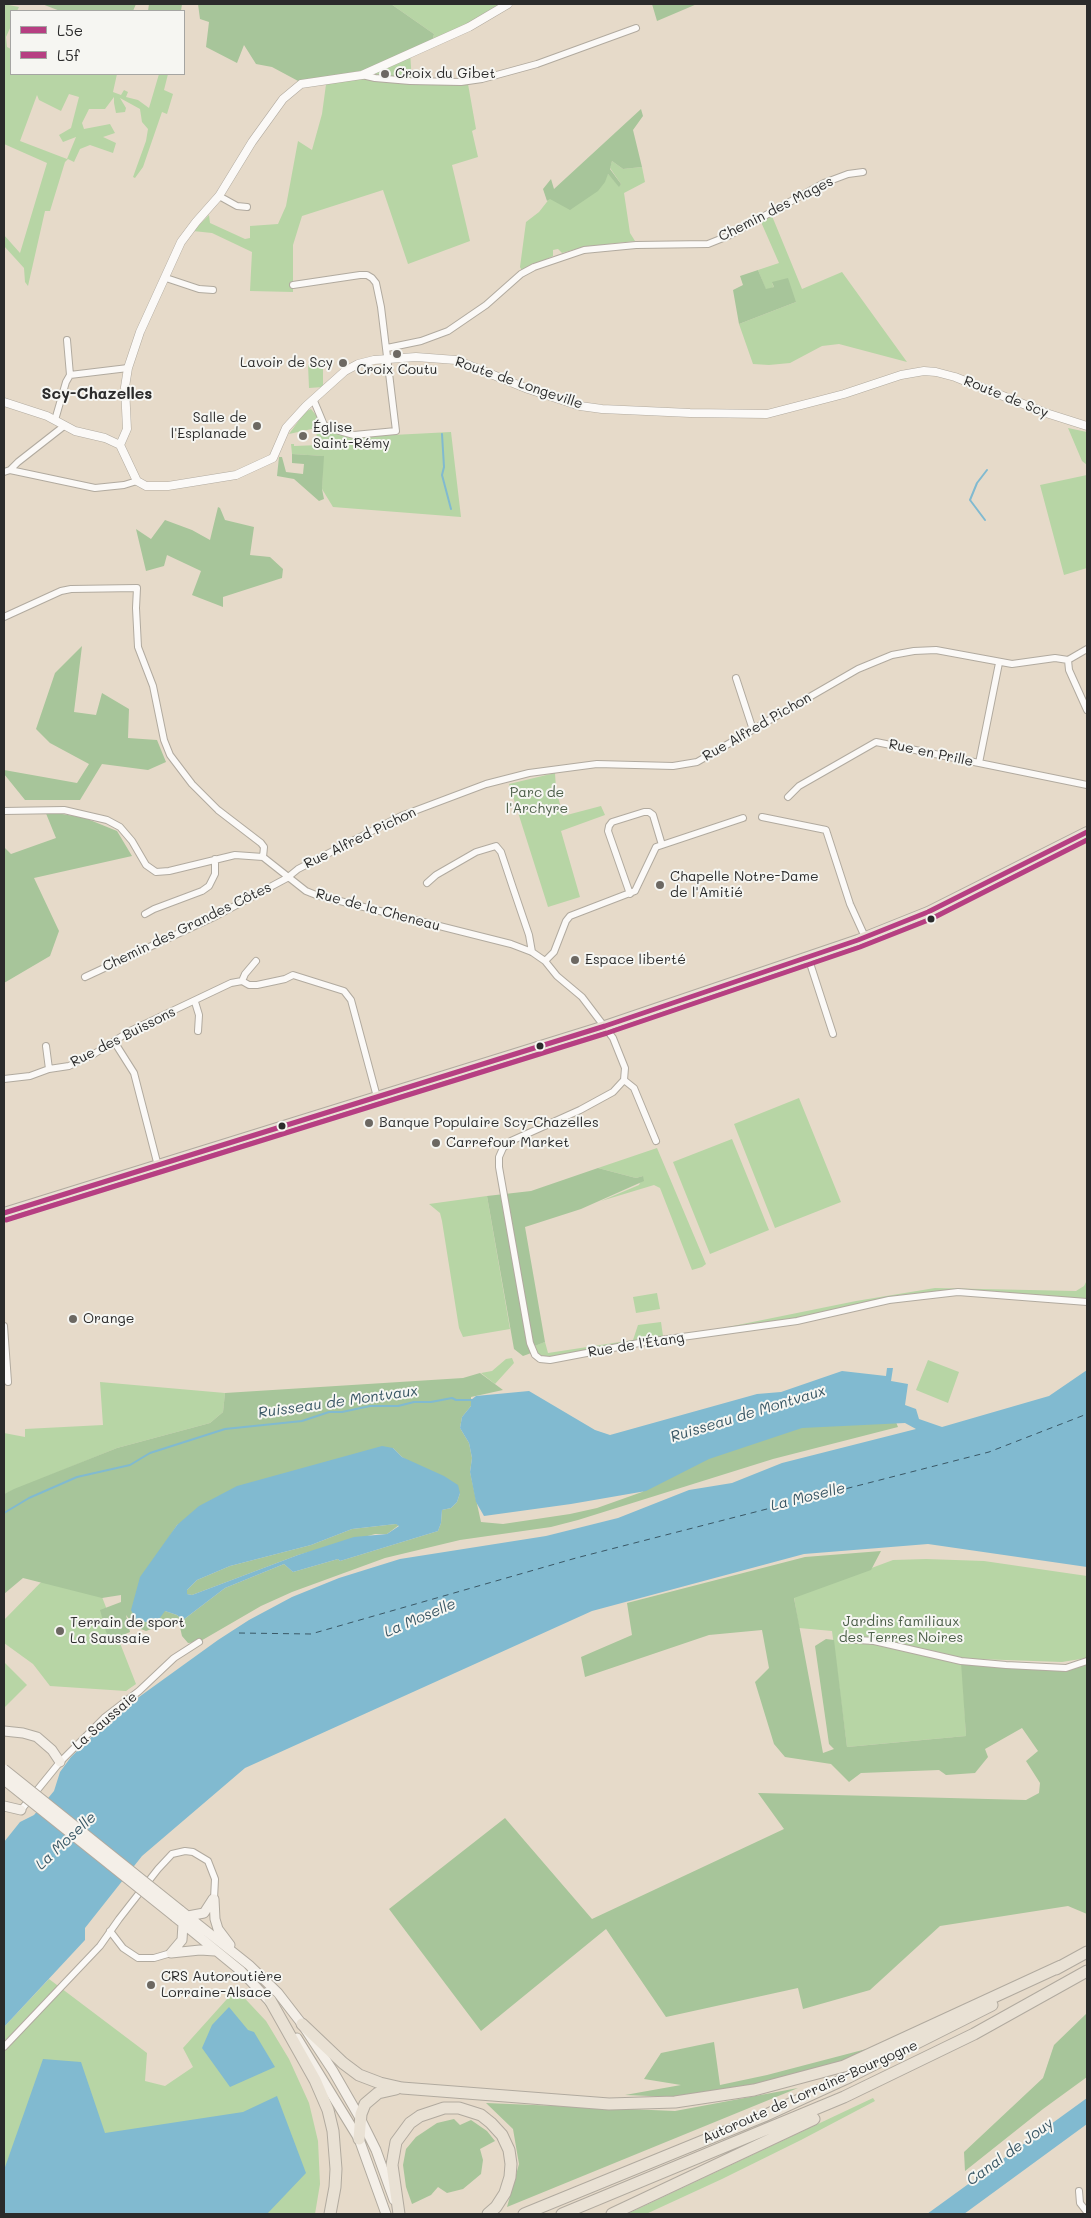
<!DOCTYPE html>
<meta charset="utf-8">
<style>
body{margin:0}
#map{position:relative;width:1091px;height:2218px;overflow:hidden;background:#e6dac9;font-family:Mali,sans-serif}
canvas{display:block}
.frame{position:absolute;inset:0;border:5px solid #2b2b2b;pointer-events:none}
.legend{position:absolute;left:10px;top:10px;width:175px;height:65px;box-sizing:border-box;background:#f6f6f2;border:1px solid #a5a5a2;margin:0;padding:6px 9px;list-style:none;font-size:15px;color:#2b2b2b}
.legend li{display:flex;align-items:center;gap:10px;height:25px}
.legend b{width:25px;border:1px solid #a5a5a2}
</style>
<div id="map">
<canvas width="1091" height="2218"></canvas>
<div class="frame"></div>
<ul class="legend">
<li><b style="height:6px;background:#b63f82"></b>L5e</li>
<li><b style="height:6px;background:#b63f82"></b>L5f</li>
</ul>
</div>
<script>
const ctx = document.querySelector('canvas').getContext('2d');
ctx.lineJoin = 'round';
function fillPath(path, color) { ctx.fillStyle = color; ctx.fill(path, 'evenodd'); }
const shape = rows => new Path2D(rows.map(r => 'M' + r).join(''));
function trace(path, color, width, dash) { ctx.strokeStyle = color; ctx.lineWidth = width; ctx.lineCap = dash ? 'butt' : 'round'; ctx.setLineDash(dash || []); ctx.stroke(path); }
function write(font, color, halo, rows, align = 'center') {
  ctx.font = font + ' Mali,sans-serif'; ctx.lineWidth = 4; ctx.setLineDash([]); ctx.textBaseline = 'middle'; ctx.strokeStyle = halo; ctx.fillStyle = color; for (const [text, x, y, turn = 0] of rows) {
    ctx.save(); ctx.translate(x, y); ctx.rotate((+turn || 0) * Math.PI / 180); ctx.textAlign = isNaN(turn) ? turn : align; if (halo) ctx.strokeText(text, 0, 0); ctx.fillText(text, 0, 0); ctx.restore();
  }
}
fillPath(shape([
 [4,4,19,7,17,11,11,11,11,26,6,37,7,47,11,49,11,74,117,74,113,92,121,95,124,90,128,92,126,97,138,100,149,108,159,74,168,74,164,90,173,94,167,114,162,112,143,167,135,178,133,177,146,141,148,129,142,122,140,109,120,98,126,108,125,112,116,113,114,103,114,97,105,109,89,109,82,123,84,129,110,124,115,133,103,137,116,143,113,153,90,145,80,149,74,162,68,159,65,162,50,211,45,211,28,286,25,282,24,268,4,246,4,235,20,253,47,163,4,144],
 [69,94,79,97,71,128,59,135,63,142,76,137,67,159,20,141,37,95,39,100,61,111],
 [391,4,508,4,432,42,434,34],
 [410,51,412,83,468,84,476,129,472,131,478,157,452,165,470,241,408,264,383,190,302,216,293,245,293,292,250,291,252,252,212,233,193,231,209,215,210,223,245,239,250,238,250,226,278,224,286,206,298,141,312,150,322,114,327,77],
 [612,161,623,169,642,167,645,182,624,193,630,233,635,241,583,247,562,253,558,249,553,250,553,256,522,271,520,267,526,222,539,212,550,198,608,174,619,186,621,184,610,168],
 [772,216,802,289,842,272,907,362,839,344,822,346,790,363,769,365,753,364,739,324,796,302,772,283,774,287,766,290,758,270,779,263,761,222],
 [323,363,323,387,309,388,308,364],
 [311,409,320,420,322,431,331,431,354,437,451,432,461,517,333,507,322,489,323,456,292,454,291,444,294,444,294,446,320,445,319,439,317,439,316,428,289,434,305,412],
 [1068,428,1087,432,1087,465,1082,461],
 [1087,475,1087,568,1064,575,1040,485],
 [555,773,556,789,563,816,601,806,605,815,561,831,580,897,548,907,509,784],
 [799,1098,841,1202,775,1228,734,1124],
 [732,1139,769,1230,710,1254,673,1162],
 [657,1148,706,1264,702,1267,692,1270,660,1188,654,1185,601,1201,639,1185,643,1176,636,1178,598,1168],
 [487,1196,510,1329,463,1337,459,1328,442,1221,440,1213,429,1204],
 [1087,1280,1087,1302,958,1292,904,1298,729,1331,728,1327,856,1301,935,1288,1076,1291,1084,1286],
 [657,1293,660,1309,636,1313,633,1297],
 [661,1322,663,1336,634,1340,634,1344,545,1361,531,1347,545,1342,548,1353,633,1340,638,1325],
 [512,1358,514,1363,495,1384,481,1373,492,1371,506,1359],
 [928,1360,959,1372,948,1403,916,1390],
 [100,1382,225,1393,223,1412,210,1423,117,1448,4,1494,4,1433,25,1437,25,1429,103,1425],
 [926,1559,984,1561,1087,1576,1087,1658,1062,1662,977,1659,962,1662,966,1736,847,1747,832,1631,799,1628,794,1597,893,1560],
 [49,1574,102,1597,136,1684,126,1691,50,1686,33,1664,4,1643,4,1620],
 [4,1662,27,1685,4,1708],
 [49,1979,147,2053,145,2081,165,2086,193,2067,183,2048,236,1989,266,2021,289,2059,309,2103,318,2141,320,2184,315,2214,4,2214,4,2027],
 [873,2098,875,2101,801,2140,722,2179,646,2214,627,2214]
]), '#b7d5a5');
fillPath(shape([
 [42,4,136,4,133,11,60,11],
 [149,4,182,4,181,11,148,11],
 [198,4,391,4,434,34,432,42,374,68,300,82,272,67,256,64,244,45,237,63,206,47,209,22,200,19],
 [652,4,697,4,657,21],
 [641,109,643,116,633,130,642,167,623,169,612,161,610,169,621,184,619,187,608,174,605,182,598,191,570,210,550,199,547,201,543,189,551,179,554,189],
 [758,270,766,289,774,287,772,282,788,278,796,302,739,324,733,290,743,285,740,276],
 [292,454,324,456,322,489,324,499,319,501,294,479,277,476,279,457,282,457,286,472,303,474,304,464,292,463],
 [218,507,220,508,225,520,254,527,250,555,270,557,283,569,282,578,223,597,223,607,192,595,201,571,167,555,164,566,146,571,136,529,151,539,165,520,192,530,210,540],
 [82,646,74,712,96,715,102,693,129,709,128,738,157,740,166,762,148,770,102,764,80,800,25,800,4,774,4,770,77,783,89,764,50,743,36,729,55,673],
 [45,811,85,818,117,831,132,856,34,878,59,931,50,956,4,983,4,847,11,854,56,838],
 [598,1168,636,1178,643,1176,644,1181,581,1209,525,1227,545,1342,532,1347,534,1352,523,1356,514,1349,487,1196,531,1191],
 [480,1373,503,1390,471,1397,471,1406,462,1417,460,1428,469,1443,472,1458,470,1472,481,1522,503,1524,570,1514,597,1508,642,1492,692,1456,782,1419,896,1422,898,1427,773,1459,578,1520,551,1527,460,1540,385,1558,292,1592,261,1606,199,1642,188,1643,182,1636,179,1623,171,1622,146,1631,135,1627,126,1615,130,1632,111,1640,106,1632,100,1610,121,1602,121,1595,102,1598,23,1578,4,1594,4,1494,14,1489,117,1448,210,1423,223,1412,225,1393,463,1378],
 [393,1448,402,1457,460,1493,457,1502,451,1508,442,1510,441,1523,438,1531,340,1561,338,1559,293,1572,284,1564,225,1588,183,1620,177,1615,165,1611,163,1547,177,1525],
 [396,1524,399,1525,387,1534,375,1534,298,1555,192,1595,187,1594,187,1590,197,1580,230,1566,311,1545,352,1529],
 [881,1551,871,1570,794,1598,823,1753,834,1749,829,1744,815,1646,826,1639,834,1640,847,1747,966,1736,961,1662,1058,1668,1087,1662,1087,1914,1068,1906,940,1926,870,1990,803,2009,798,1988,666,2017,606,1929,481,2031,389,1909,505,1818,592,1919,784,1829,758,1793,1026,1800,1039,1793,1040,1783,1026,1761,1038,1751,1022,1728,985,1749,988,1757,975,1773,946,1775,939,1770,861,1773,849,1782,831,1764,785,1757,774,1744,755,1682,769,1668,762,1630,709,1635,585,1677,581,1657,632,1635,627,1603,805,1557],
 [1087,2013,1087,2077,1043,2109,965,2171,964,2152,1043,2078,1054,2045],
 [714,2042,720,2085,767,2075,874,2047,835,2064,758,2086,674,2097,625,2095,681,2085,644,2079,661,2053],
 [798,2088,507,2207,519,2164,513,2129,486,2103,675,2111],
 [454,2119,460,2125,471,2120,487,2131,495,2141,480,2149,483,2160,481,2174,463,2189,447,2193,438,2187,431,2195,412,2204,406,2187,403,2165,406,2149,416,2137,437,2123]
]), '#a7c59a');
fillPath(shape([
 [887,1368,893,1368,891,1381,908,1384,905,1405,916,1409,919,1419,942,1427,1049,1396,1087,1370,1087,1567,928,1544,804,1554,592,1611,245,1768,142,1856,85,1928,85,1940,4,2027,4,1842,20,1822,34,1815,54,1791,60,1772,71,1757,114,1715,218,1640,249,1620,292,1597,339,1578,400,1559,546,1536,618,1518,689,1490,732,1483,782,1463,916,1429,905,1423,802,1428,709,1459,646,1491,571,1504,484,1516,476,1502,470,1472,472,1458,469,1443,460,1428,462,1417,471,1406,471,1400,476,1396,529,1391,595,1430,610,1435,757,1394,781,1392,842,1371,886,1376],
 [382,1446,393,1448,402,1457,444,1476,458,1485,460,1493,457,1502,451,1508,442,1510,441,1523,438,1531,340,1561,338,1559,293,1572,284,1564,225,1588,183,1620,177,1615,165,1611,156,1623,137,1621,131,1610,140,1577,177,1525,199,1506,237,1486],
 [396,1524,399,1526,387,1534,354,1537,298,1555,192,1595,187,1594,187,1590,197,1580,230,1566,311,1545,352,1529],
 [229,2007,248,2030,254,2032,275,2067,230,2087,202,2048,212,2025],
 [43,2059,81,2062,105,2133,243,2112,277,2096,306,2173,267,2214,4,2214,4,2170],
 [1087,2098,1087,2124,964,2214,927,2214]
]), '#81bad0');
trace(shape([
 [442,434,444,467,442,475,451,509],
 [985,520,970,500,977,483,987,470],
 [4,1513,29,1498,77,1477,130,1465,150,1453,225,1429,302,1421,329,1412,342,1412,370,1406,398,1406,414,1402,431,1402,452,1398,456,1400,472,1400]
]), '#81bad0', 2);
trace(shape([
 [239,1633,311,1634,576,1558,989,1452,1087,1414]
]), '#3a5866', 1, [6, 5]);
const minor = shape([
 [362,75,375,78,410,81,461,82,482,79,537,64,636,28],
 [219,196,237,206,247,207],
 [166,278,199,289,213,290],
 [293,285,360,275,367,275,372,278,376,283,381,307,396,431,354,435,332,429,324,425,314,401],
 [67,340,70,375],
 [387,348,421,341,448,331,486,305,521,274,534,267,584,250,636,245,708,244,728,236,824,183,848,174,863,172],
 [55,420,66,382,70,375,128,368],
 [10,470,18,462,64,426],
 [4,472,10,470,95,488,124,485,137,481],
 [4,617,61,591,71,589,137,588,136,608,138,647,153,686,164,740,170,755,192,784,218,810,261,843,264,847,263,857],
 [1068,660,1069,670,1087,710],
 [736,678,753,730],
 [979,763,999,663],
 [788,797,799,786,876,742,1087,785],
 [4,811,64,810,107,820,120,827,132,841,146,865,156,872,169,871,235,855,263,857,306,891,316,895,511,944,532,952,545,961,557,976,582,997,613,1038,625,1068,624,1080,613,1092,580,1110,511,1141,503,1148,499,1157,499,1167,530,1343,535,1355,540,1359,550,1360,639,1343,797,1321,889,1300,958,1292,1087,1302],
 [762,817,826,830,850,904,865,937],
 [427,883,436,875,476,852,496,846,501,852,513,888,529,935,532,952],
 [630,894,608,831,609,826,612,822,644,812,649,812,653,815,662,845],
 [145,914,154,909,202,891,209,886,215,874,215,859],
 [808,957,833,1034],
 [545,961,554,952,566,921,570,916,635,891,656,847,743,818],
 [85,977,216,916,287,878,298,869,401,816,486,784,529,773,597,764,673,766,697,762,858,669,892,655,914,651,936,650,1012,664,1055,658,1068,660,1087,649],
 [242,981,249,985,257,985,285,979,293,975,344,991,351,1000,377,1097],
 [195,1002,199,1015,198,1031],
 [115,1043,134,1073,158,1166],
 [46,1046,49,1069],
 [4,1079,30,1076,49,1069,69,1066,94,1054,130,1031,231,983,242,981,245,974,256,961],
 [624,1080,634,1088,656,1141],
 [4,1326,8,1382],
 [842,1639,874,1641,961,1661,1006,1665,1066,1668,1087,1661],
 [21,1810,60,1762,104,1718,139,1691,174,1658,199,1642],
 [110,1931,123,1948,138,1958,154,1958,171,1953],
 [4,2047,100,1946,119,1919,158,1869,172,1854,185,1851,193,1852,208,1861,215,1879,214,1899],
 [1079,2191,1080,2203,1087,2212]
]);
const tertiary = shape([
 [4,402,47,416,75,431,105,438,120,445],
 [120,445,137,481,146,486,168,486,236,475,273,458,286,428,306,406,345,371,358,364,374,360,416,357,456,360,528,389,580,406,602,409,690,413,767,414,844,394,901,375,924,371,936,372,955,377,1046,413,1087,426],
 [120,445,127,429,125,387,128,368,140,332,181,242,196,222,219,196,252,142,283,99,301,84,362,75,469,27,508,4]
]);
const secondary = shape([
 [4,1731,23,1733,37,1737,52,1750,60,1762],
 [4,1806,21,1810],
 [214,1899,215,1919,218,1929,230,1945],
 [180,1910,249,1965,278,1993,302,2024,333,2071,360,2118,376,2150,394,2200],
 [188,1916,204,1913,213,1899],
 [175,1917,241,1971,273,2005],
 [171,1953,200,1950,215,1951],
 [171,1953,182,1940,183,1924],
 [297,2038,359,2139,386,2214]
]);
const primary = shape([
 [4,1213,605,1026,858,940,928,912,1087,832]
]);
const motorway = shape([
 [1056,1969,1087,1952],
 [270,2000,315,2080,328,2110,333,2131,336,2169,335,2187,330,2214],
 [302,2024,343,2063,359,2075,380,2083,402,2088,609,2104,675,2102,754,2090,844,2066,1061,1966],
 [359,2139,361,2114,365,2104,378,2093,396,2089],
 [399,2214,392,2165,396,2142,410,2123,420,2116,444,2108,459,2108,481,2115,491,2123,502,2135,509,2150,511,2164,510,2177,505,2193,496,2207,488,2214],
 [524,2214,764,2116,849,2077,992,2005],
 [562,2214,844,2097,974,2034,1087,1971],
 [612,2214,814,2119]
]);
trace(minor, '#b1aa9f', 8);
trace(tertiary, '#b1aa9f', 9);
trace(secondary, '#b1aa9f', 11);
trace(primary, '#b1aa9f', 12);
trace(motorway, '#b1aa9f', 13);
trace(minor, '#fbf9f7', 6);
trace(tertiary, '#fbf9f7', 8);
trace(secondary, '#f4efe8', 9);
trace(primary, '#e9e1d4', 10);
trace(motorway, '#e9e1d4', 11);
const secondaryBridge = shape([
 [4,1769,180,1910],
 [4,1780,175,1917]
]);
trace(secondaryBridge, '#b1aa9f', 11, []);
trace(secondaryBridge, '#f4efe8', 9);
trace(shape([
 [4,1213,605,1026,858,940,928,912,1087,832]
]), '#b63f82', 5);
trace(shape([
 [6,1220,607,1033,860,947,931,919,1087,840]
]), '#b63f82', 5);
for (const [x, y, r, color] of [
 [385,74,5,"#6c6862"],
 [397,354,5,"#6c6862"],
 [343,363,5,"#6c6862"],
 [257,426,5,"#6c6862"],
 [303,436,5,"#6c6862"],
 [660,885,5,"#6c6862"],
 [931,919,4.5,"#2b2b2b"],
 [575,960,5,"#6c6862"],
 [540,1046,4.5,"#2b2b2b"],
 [369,1123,5,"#6c6862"],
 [282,1126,4.5,"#2b2b2b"],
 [436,1143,5,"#6c6862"],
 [73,1319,5,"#6c6862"],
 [60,1631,5,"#6c6862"],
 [151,1985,5,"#6c6862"]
]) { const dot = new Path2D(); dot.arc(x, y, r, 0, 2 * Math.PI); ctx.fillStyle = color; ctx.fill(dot); trace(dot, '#f6f6f2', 2); }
write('14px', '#2b2b2b', '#f6f6f2', [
 ["Croix du Gibet",395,74],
 ["Lavoir de Scy",333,363,"right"],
 ["Croix Coutu",397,370,"center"],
 ["Salle de",247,418,"right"],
 ["l'Esplanade",247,434,"right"],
 ["Église",313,428],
 ["Saint-Rémy",313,444],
 ["Chapelle Notre-Dame",670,877],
 ["de l'Amitié",670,893],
 ["Espace liberté",585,960],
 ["Banque Populaire Scy-Chazelles",379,1123],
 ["Carrefour Market",446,1143],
 ["Orange",83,1319],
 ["Terrain de sport",70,1623],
 ["La Saussaie",70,1639],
 ["CRS Autoroutière",161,1977],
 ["Lorraine-Alsace",161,1993]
], 'left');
write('14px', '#2b2b2b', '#f6f6f2', [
 ["Chemin des Mages",776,209,-27],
 ["Route de Longeville",519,383,19],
 ["Route de Scy",1006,397,22],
 ["Rue Alfred Pichon",757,727,-30],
 ["Rue en Prille",931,753,12],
 ["Rue Alfred Pichon",360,838,-26],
 ["Rue de la Cheneau",378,910,15],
 ["Chemin des Grandes Côtes",187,927,-26],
 ["Rue des Buissons",123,1037,-27],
 ["Rue de l'Étang",636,1345,-9],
 ["La Saussaie",105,1721,-41],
 ["Autoroute de Lorraine-Bourgogne",810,2092,-24]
]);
write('14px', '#4a5d47', '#f6f6f2', [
 ["Parc de",537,793],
 ["l'Archyre",537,809],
 ["Jardins familiaux",901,1622],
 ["des Terres Noires",901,1638]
]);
write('italic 15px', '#3a5866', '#f6f6f2', [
 ["Ruisseau de Montvaux",338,1402,-8],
 ["Ruisseau de Montvaux",748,1414,-17],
 ["La Moselle",808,1497,-14],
 ["La Moselle",420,1618,-23],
 ["La Moselle",66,1841,-43],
 ["Canal de Jouy",1010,2152,-36]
]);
write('bold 16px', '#2b2b2b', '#f6f6f2', [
 ["Scy-Chazelles",97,394]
]);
</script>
